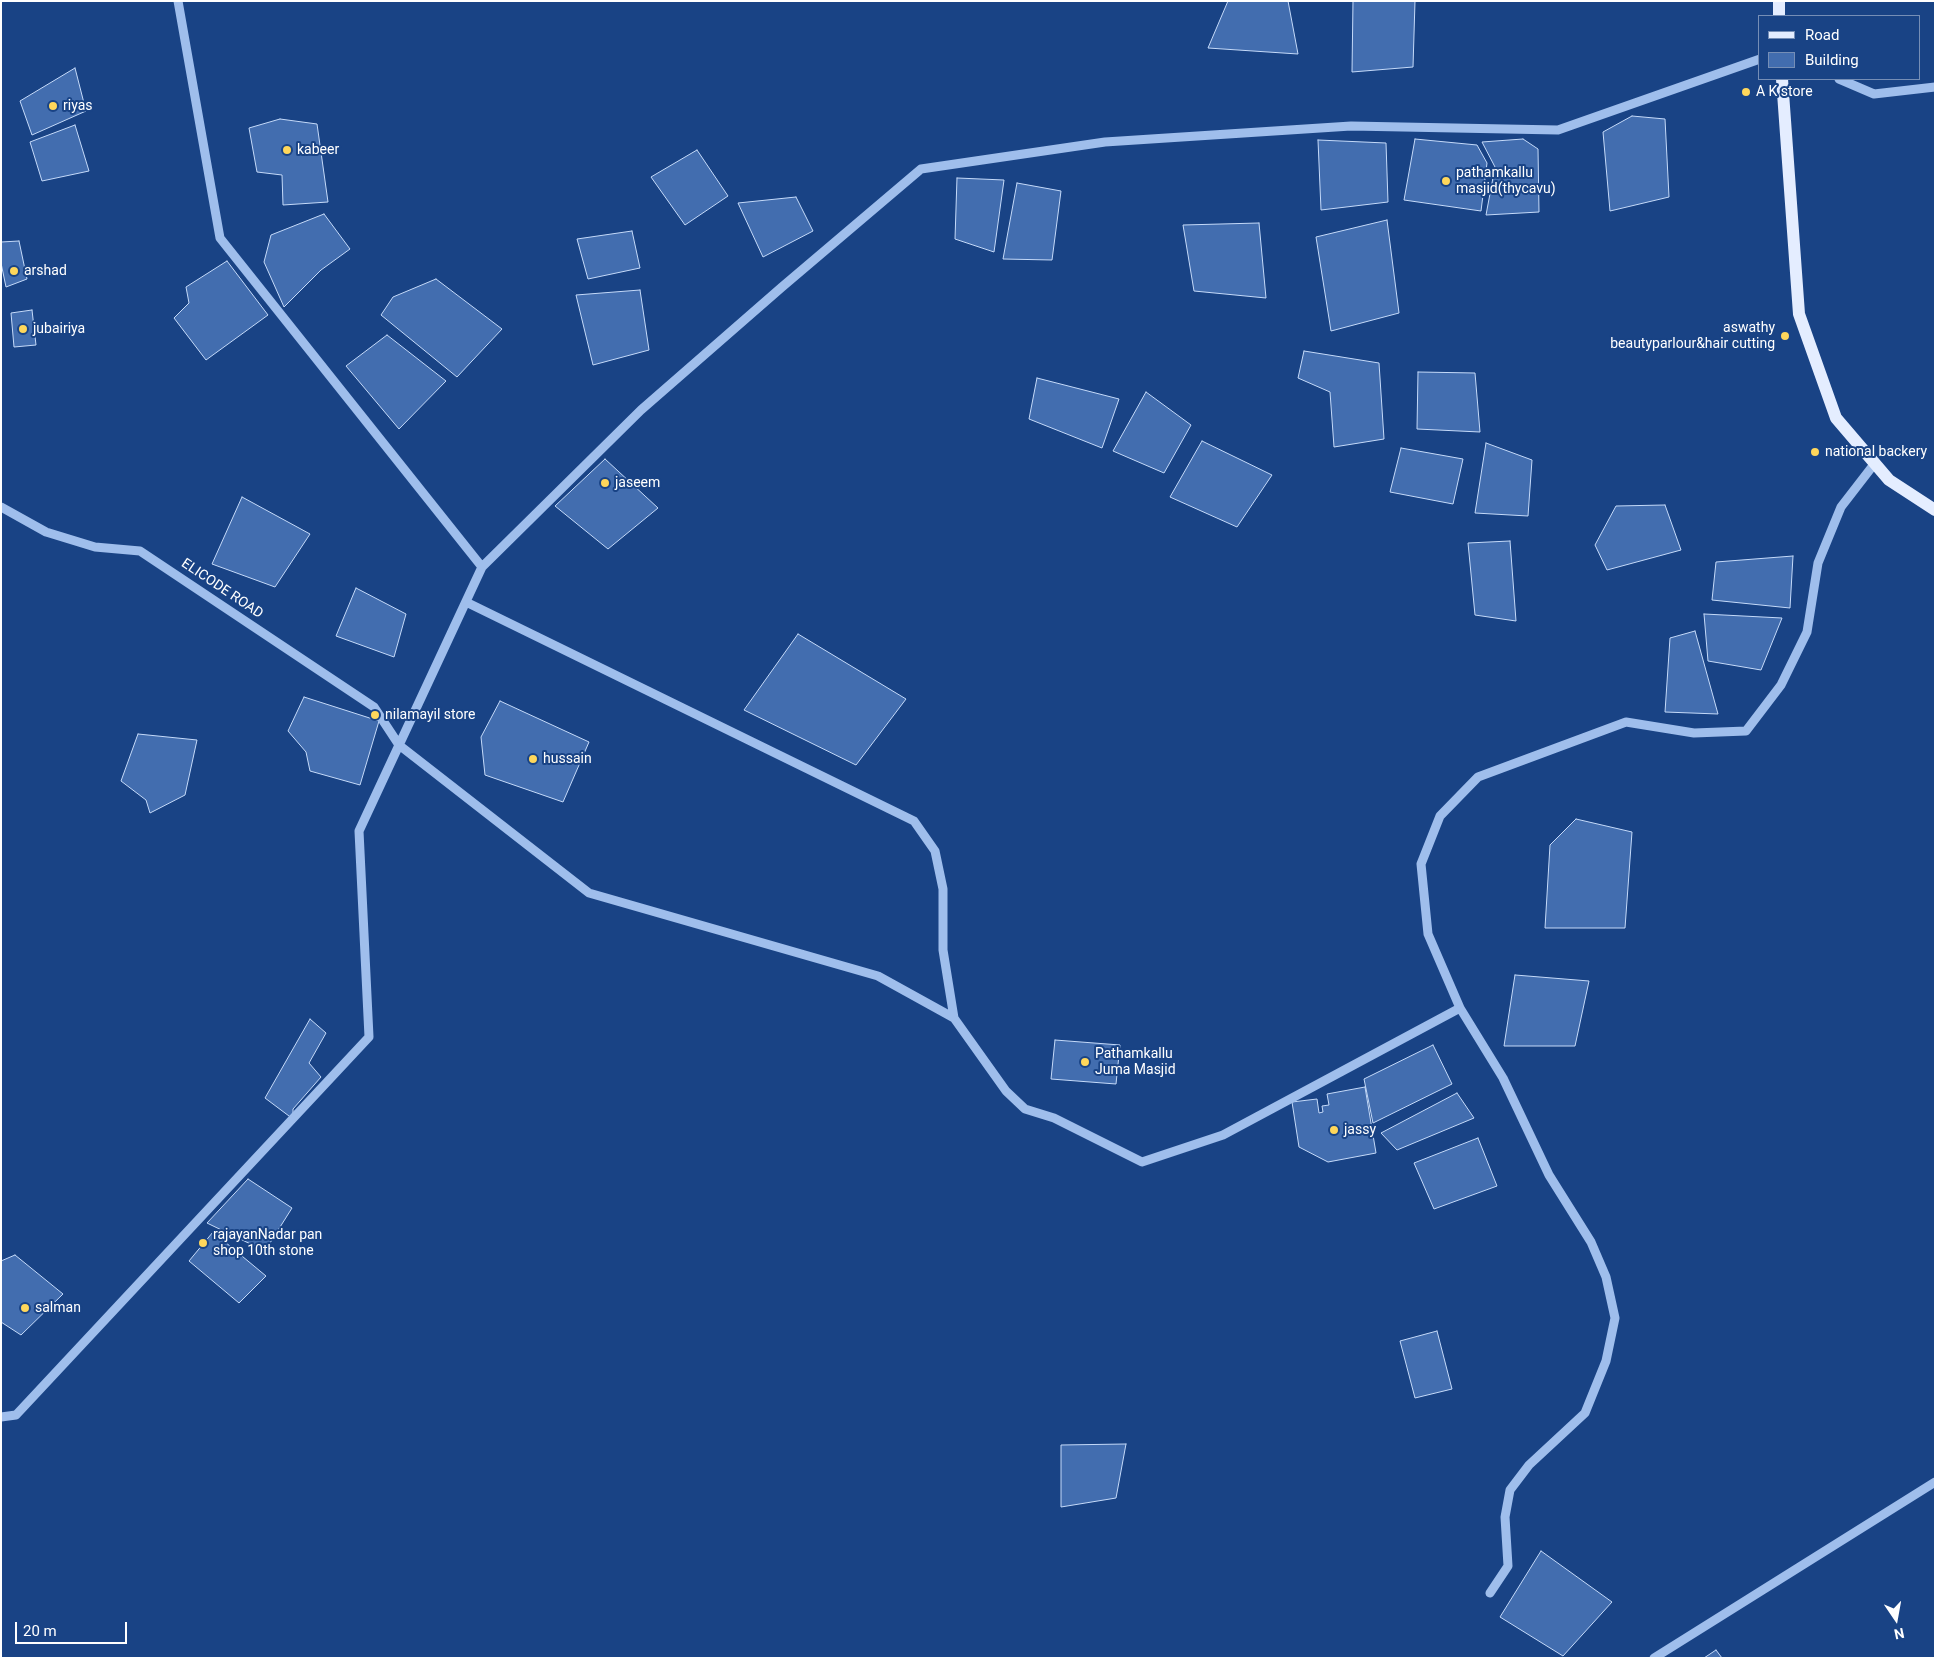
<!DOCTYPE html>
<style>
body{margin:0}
#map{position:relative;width:1936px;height:1659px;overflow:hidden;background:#194385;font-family:Roboto,sans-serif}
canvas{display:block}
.frame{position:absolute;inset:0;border:2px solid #fff;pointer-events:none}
.legend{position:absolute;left:1758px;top:15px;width:162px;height:65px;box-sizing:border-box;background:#194385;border:1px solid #758eb6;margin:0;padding:6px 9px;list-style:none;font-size:15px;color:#fff}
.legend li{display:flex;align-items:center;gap:10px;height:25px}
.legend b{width:25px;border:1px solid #758eb6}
.north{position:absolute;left:1871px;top:1594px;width:50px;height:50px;-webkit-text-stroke:4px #194385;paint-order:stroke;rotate:168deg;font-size:14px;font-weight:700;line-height:20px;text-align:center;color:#fff}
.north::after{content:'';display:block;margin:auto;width:18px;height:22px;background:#fff;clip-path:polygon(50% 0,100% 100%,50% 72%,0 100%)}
.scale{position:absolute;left:15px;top:1622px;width:112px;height:22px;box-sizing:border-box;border:2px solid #fff;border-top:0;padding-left:6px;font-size:15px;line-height:18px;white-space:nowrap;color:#fff;-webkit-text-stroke:4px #194385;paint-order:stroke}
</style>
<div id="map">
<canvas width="1936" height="1659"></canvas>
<div class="frame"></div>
<ul class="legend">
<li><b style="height:6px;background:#e4edff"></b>Road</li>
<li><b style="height:14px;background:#426daf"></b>Building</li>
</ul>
<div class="north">N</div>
<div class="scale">20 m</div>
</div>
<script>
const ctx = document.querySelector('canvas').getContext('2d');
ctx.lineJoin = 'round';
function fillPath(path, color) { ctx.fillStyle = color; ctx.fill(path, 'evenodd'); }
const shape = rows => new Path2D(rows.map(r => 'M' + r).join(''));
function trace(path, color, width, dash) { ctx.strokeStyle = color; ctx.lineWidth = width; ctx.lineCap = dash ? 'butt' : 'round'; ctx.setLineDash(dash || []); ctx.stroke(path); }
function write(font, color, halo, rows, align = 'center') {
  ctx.font = font + ' Roboto,sans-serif'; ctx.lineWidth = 4; ctx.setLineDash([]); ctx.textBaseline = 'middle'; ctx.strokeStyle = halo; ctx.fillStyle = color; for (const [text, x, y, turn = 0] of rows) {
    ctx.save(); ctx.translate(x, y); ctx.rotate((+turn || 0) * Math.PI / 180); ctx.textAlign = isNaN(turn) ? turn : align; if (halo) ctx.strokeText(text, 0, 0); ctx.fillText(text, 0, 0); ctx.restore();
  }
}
const building = shape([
 [1228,1,1288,1,1298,54,1208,48,1228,1],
 [1353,1,1415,1,1413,67,1352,72,1353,1],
 [75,68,86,111,32,135,20,101,75,68],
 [1632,116,1665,119,1669,197,1610,211,1603,132,1632,116],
 [280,119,317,124,328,202,283,205,282,175,257,172,249,128,280,119],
 [75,125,89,171,42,181,30,142,75,125],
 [1415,139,1477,145,1487,163,1481,211,1404,200,1415,139],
 [1523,139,1538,149,1539,212,1486,215,1495,167,1482,142,1523,139],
 [1318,140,1386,143,1388,202,1321,210,1318,140],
 [697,150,728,196,685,225,651,177,697,150],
 [957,178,1004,180,994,252,955,239,957,178],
 [1017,183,1061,191,1052,260,1003,259,1017,183],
 [796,197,813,231,763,257,738,203,796,197],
 [324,214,350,249,321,270,284,307,264,262,271,235,324,214],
 [1387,220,1399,313,1331,331,1316,237,1387,220],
 [1259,223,1266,298,1194,291,1183,225,1259,223],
 [632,231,640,268,588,279,577,239,632,231],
 [19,241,27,279,6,287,1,263,1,242,19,241],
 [227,261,268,315,206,360,174,318,189,303,186,287,227,261],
 [436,279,502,329,457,377,381,315,393,297,436,279],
 [640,290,649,350,593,365,576,295,640,290],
 [32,310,36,345,14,347,11,313,32,310],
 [387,335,446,381,399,429,346,366,387,335],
 [1304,351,1379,363,1384,439,1334,447,1330,392,1298,378,1304,351],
 [1418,372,1475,373,1480,432,1417,429,1418,372],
 [1037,378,1119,399,1102,448,1029,419,1037,378],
 [1146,392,1191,425,1164,473,1113,451,1146,392],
 [1202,441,1272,475,1237,527,1170,497,1202,441],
 [1486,443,1532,460,1528,516,1475,513,1486,443],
 [1401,448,1463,459,1453,504,1390,492,1401,448],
 [605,459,658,508,608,549,555,506,605,459],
 [242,497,310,534,275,587,212,564,242,497],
 [1665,505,1681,550,1607,570,1595,545,1616,506,1665,505],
 [1510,541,1516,621,1475,615,1468,543,1510,541],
 [1793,556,1790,608,1712,600,1716,562,1793,556],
 [356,588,406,614,394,657,336,636,356,588],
 [1704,614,1782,618,1761,670,1708,661,1704,614],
 [1695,631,1718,714,1665,712,1670,638,1695,631],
 [798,634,906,699,856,765,744,710,798,634],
 [304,697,379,721,360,785,310,771,306,752,288,731,304,697],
 [500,701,589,742,563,802,485,775,481,737,500,701],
 [138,734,197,740,185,795,150,813,146,800,121,781,138,734],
 [1576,819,1632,832,1625,928,1545,928,1550,845,1576,819],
 [1515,975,1589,981,1575,1046,1504,1046,1515,975],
 [310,1019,326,1033,309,1063,321,1077,293,1109,293,1119,265,1098,310,1019],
 [1055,1040,1120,1045,1116,1084,1051,1079,1055,1040],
 [1433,1045,1452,1084,1373,1123,1364,1079,1433,1045],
 [1365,1087,1376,1153,1328,1162,1299,1147,1292,1102,1317,1099,1319,1113,1323,1112,1322,1106,1329,1105,1327,1094,1365,1087],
 [1457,1093,1474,1118,1397,1150,1381,1133,1457,1093],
 [1478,1138,1497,1186,1434,1209,1414,1163,1478,1138],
 [248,1179,292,1208,265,1251,207,1223,248,1179],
 [213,1232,266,1276,239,1303,189,1261,213,1232],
 [15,1255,63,1294,21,1335,1,1322,1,1261,15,1255],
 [1437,1331,1452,1389,1415,1398,1400,1341,1437,1331],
 [1126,1444,1116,1498,1061,1507,1061,1445,1126,1444],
 [1541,1551,1612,1602,1563,1656,1500,1617,1541,1551],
 [1716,1650,1722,1658,1704,1658,1716,1650]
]);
fillPath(building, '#426daf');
trace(building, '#c5daf9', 1);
trace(shape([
 [178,1,220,238,482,567],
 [1839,79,1874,94,1935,87],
 [1,507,46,532,95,547,140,551,374,707,399,745,589,893,878,976,954,1018,1006,1091,1025,1109,1054,1118,1142,1162,1223,1135,1460,1008],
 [466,602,914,821,935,851,943,889,943,950,954,1018],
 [1,1417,16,1415,369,1037,359,831,482,567,641,410,782,287,921,169,1105,142,1351,126,1558,130,1760,59],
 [1490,1593,1508,1566,1505,1517,1510,1490,1529,1465,1585,1413,1606,1361,1615,1318,1606,1277,1591,1242,1549,1175,1503,1078,1460,1008,1428,934,1421,864,1440,816,1478,777,1626,722,1694,733,1746,731,1781,685,1807,632,1818,563,1841,507,1875,463],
 [1654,1658,1935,1482]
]), '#9fbeec', 9);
trace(shape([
 [1779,1,1779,16],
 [1782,79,1799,314,1836,418,1889,480,1935,510]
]), '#e4edff', 12);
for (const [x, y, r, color] of [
 [1746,92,5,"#ffd75b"],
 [53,106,5,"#ffd75b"],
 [287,150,5,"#ffd75b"],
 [1446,181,5,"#ffd75b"],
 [14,271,5,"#ffd75b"],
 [23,329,5,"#ffd75b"],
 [1785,336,5,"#ffd75b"],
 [1815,452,5,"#ffd75b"],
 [605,483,5,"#ffd75b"],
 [375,715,5,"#ffd75b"],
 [533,759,5,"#ffd75b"],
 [1085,1062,5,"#ffd75b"],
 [1334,1130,5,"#ffd75b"],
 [203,1243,5,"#ffd75b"],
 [25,1308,5,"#ffd75b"]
]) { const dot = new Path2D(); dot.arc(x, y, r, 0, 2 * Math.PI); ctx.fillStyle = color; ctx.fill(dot); trace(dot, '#194385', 2); }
write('14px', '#fff', '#194385', [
 ["A K store",1756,92],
 ["riyas",63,106],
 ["kabeer",297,150],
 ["pathamkallu",1456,173],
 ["masjid(thycavu)",1456,189],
 ["arshad",24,271],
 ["aswathy",1775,328,"right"],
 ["beautyparlour&hair cutting",1775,344,"right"],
 ["jubairiya",33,329],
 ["national backery",1825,452],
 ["jaseem",615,483],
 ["nilamayil store",385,715],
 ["hussain",543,759],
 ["Pathamkallu",1095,1054],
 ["Juma Masjid",1095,1070],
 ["jassy",1344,1130],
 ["rajayanNadar pan",213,1235],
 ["shop 10th stone",213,1251],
 ["salman",35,1308]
], 'left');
write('14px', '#fff', '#194385', [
 ["ELICODE ROAD",222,589,34]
]);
</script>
